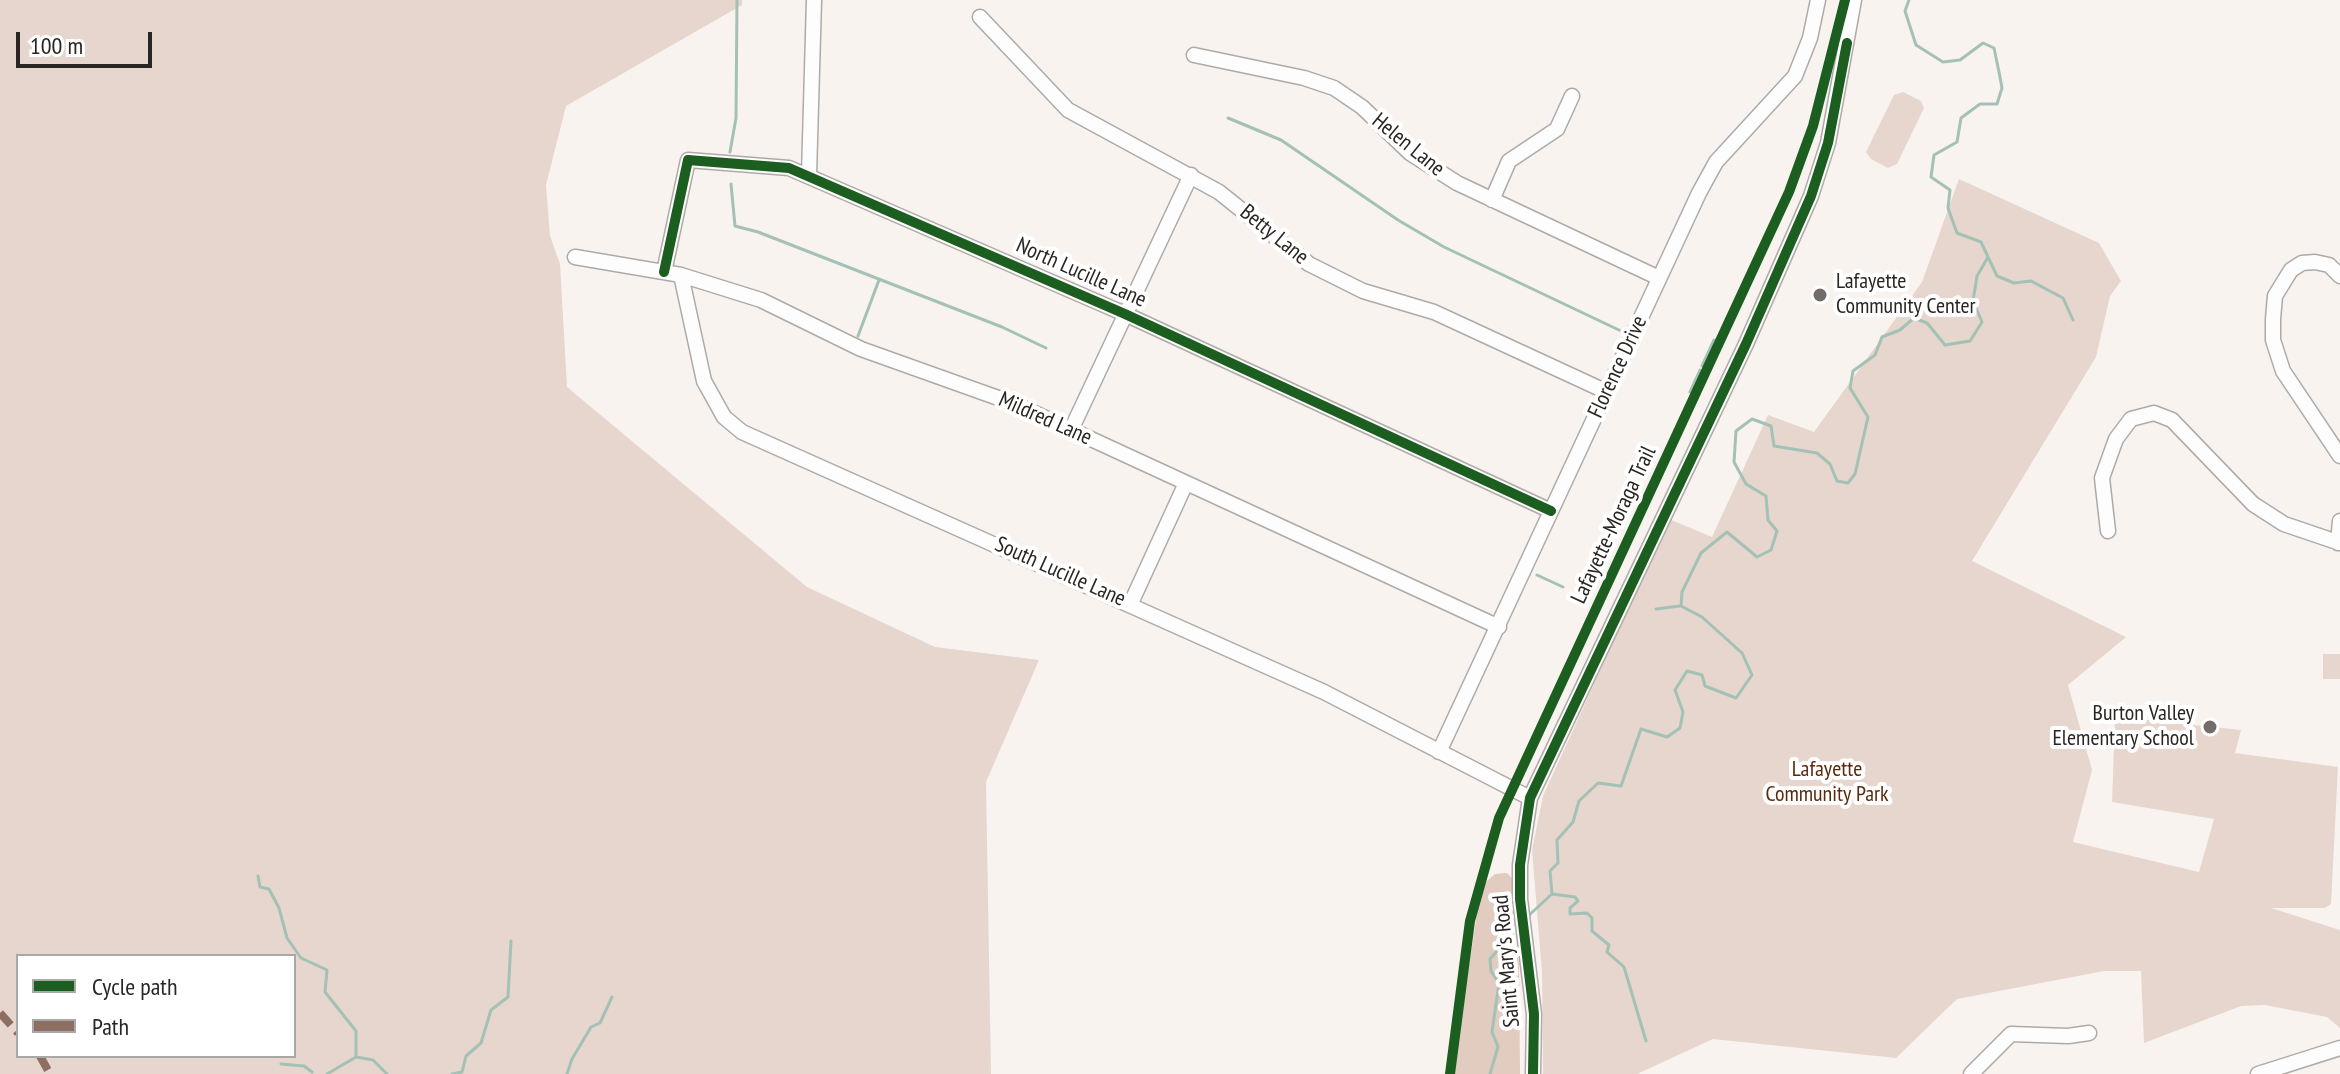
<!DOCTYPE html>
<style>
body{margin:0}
#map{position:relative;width:2340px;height:1074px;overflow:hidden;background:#f9f3f0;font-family:"PT Sans Narrow",sans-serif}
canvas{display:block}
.legend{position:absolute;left:16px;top:954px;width:280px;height:104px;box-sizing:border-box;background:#fff;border:2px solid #a9a8a7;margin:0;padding:10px 14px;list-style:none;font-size:24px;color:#292523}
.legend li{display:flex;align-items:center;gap:16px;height:40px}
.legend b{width:40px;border:2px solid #a9a8a7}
.scale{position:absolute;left:16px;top:32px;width:136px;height:36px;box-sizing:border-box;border:4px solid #292523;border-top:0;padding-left:10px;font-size:24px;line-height:28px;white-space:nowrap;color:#292523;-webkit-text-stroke:6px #fff;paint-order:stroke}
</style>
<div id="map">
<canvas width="2340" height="1074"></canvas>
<ul class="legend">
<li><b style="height:10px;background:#1b5e20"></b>Cycle path</li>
<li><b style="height:10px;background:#8d6e63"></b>Path</li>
</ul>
<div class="scale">100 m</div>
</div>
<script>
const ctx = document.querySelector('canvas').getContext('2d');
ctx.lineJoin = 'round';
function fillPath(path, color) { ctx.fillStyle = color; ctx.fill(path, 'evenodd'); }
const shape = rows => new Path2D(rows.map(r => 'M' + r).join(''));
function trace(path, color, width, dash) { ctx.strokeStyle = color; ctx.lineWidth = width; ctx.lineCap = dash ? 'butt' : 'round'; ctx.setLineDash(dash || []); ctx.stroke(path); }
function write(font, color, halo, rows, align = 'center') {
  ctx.font = font + ' "PT Sans Narrow",sans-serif'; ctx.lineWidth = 8; ctx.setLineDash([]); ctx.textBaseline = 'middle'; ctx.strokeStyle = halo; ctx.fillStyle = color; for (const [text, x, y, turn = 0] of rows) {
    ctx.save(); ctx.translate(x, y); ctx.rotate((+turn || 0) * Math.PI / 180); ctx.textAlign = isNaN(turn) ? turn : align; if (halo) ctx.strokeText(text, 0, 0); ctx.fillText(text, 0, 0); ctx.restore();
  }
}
fillPath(shape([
 [0,0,742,0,742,5,566,106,546,185,550,236,560,264,567,387,807,587,935,647,1039,660,986,782,991,1074,0,1074],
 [18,956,294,956,294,1056,18,1056],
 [1903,92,1921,101,1924,108,1897,164,1888,168,1871,159,1866,152,1894,95],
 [1959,179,2099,243,2121,281,2110,296,2096,357,1972,561,2126,637,2068,685,2092,770,2073,842,2199,872,2214,819,2112,802,2115,719,2119,717,2241,730,2235,753,2338,767,2331,904,2325,908,2271,908,2340,930,2340,1028,2327,1017,2265,1005,2241,1006,2144,1043,2141,971,2104,971,1957,999,1896,1058,1713,1039,1637,1074,1543,1074,1542,972,1532,850,1543,796,1669,519,1712,537,1768,415,1814,432,1922,282],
 [2323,654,2340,654,2340,679,2323,679]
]), '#e6d6ce');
fillPath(shape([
 [1507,873,1517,883,1513,941,1519,962,1520,1074,1452,1074,1459,1037,1456,1004,1466,987,1479,900,1486,882,1495,874]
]), '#e2cbbf');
trace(shape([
 [1228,118,1281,140,1398,220,1444,247,1621,331],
 [730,152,736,118,737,0],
 [731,184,735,226,758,232,1002,327,1046,348],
 [1988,257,1997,276,2014,283,2031,281,2063,298,2073,320],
 [858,336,879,280],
 [1702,366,1714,340],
 [1690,392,1700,370],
 [1537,575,1563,587],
 [1656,609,1680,606],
 [258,876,260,887,269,889,279,908,287,938,301,958,327,970,325,992,356,1031,356,1057],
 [1552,894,1575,897,1578,901,1570,908,1570,914,1587,913,1592,918,1592,931,1609,945,1607,952,1624,967,1646,1041],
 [1527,917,1552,894,1550,871,1558,863,1557,840,1573,822,1579,801,1598,783,1621,786,1641,729,1667,737,1680,728,1683,712,1675,690,1687,671,1702,675,1705,686,1736,698,1752,675,1742,653,1702,617,1681,606,1682,592,1701,553,1727,532,1757,557,1771,550,1777,531,1768,520,1766,496,1746,484,1734,462,1736,431,1752,419,1771,426,1774,446,1817,453,1830,464,1837,481,1848,483,1855,474,1868,417,1850,388,1853,371,1875,355,1882,337,1900,330,1914,318,1927,323,1945,345,1970,341,1982,322,1973,301,1977,276,1988,257,1981,242,1957,233,1948,208,1950,190,1931,177,1934,155,1957,142,1961,118,1980,104,1997,104,2002,88,1999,72,1994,48,1983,43,1960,60,1943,62,1916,45,1905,11,1909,0],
 [281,1064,304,1066,312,1072],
 [327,1074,356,1057,373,1060,387,1074],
 [452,1074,462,1072,466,1056,481,1043,491,1010,508,997,511,941],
 [567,1074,572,1059,591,1027,600,1023,612,997],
 [1490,1074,1498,1047,1492,1032,1499,983,1491,971,1490,959,1498,950,1498,931,1505,920,1516,919]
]), '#a4c1b6', 3);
const minor = shape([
 [980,17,1068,110,1219,192,1309,264,1363,291,1434,312,1607,392],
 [1194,55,1304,78,1334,88,1362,107,1410,153,1457,183,1659,278],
 [809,175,814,0],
 [1492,200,1509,161,1557,129,1572,96],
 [575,257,681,275,761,300,861,349,1015,404,1499,627],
 [664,272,688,160,789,168,1125,314,1551,511],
 [681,275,704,381,724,417,742,432,1324,692,1530,798],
 [2340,276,2329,265,2315,262,2302,263,2291,270,2275,296,2273,319,2273,340,2283,371,2340,456],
 [1071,430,1191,175],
 [2108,531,2102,478,2116,439,2131,419,2154,413,2172,420,2253,504,2284,524,2340,543],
 [2338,543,2340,521],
 [1131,603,1186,483],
 [1439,752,1699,193,1716,162,1795,76,1810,38,1818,0],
 [1533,1074,1534,1014,1520,899,1520,865,1530,798,1746,344,1811,196,1828,143,1854,0],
 [1971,1074,2011,1034,2068,1036,2089,1033],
 [2258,1074,2340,1048]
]);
trace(minor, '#aeaaa7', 17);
trace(minor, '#fefdfd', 14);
trace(shape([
 [0,1013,18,1033],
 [40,1056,50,1074]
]), '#8d6e63', 8, [16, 8]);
trace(shape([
 [664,272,688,160,789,168,1125,314,1551,511],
 [1450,1074,1470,921,1499,818,1789,192,1813,126,1845,0],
 [1533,1074,1534,1014,1520,899,1520,865,1530,798,1746,344,1811,196,1828,143,1847,43]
]), '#1b5e20', 10);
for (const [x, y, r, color] of [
 [1820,295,8,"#726d6b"],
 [2210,727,8,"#726d6b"]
]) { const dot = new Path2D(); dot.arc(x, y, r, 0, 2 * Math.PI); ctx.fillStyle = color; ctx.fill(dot); trace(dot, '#fff', 3); }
write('22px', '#292523', '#fff', [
 ["Helen Lane",1408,145,39],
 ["Betty Lane",1274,235,39],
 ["North Lucille Lane",1081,273,24],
 ["Florence Drive",1618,367,-65],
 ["Mildred Lane",1045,419,24],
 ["Lafayette-Moraga Trail",1614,525,-65],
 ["South Lucille Lane",1060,572,24],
 ["Saint Mary's Road",1507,961,-95]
]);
write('22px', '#292523', '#fff', [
 ["Lafayette",1836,282],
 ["Community Center",1836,307],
 ["Burton Valley",2194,714,"right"],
 ["Elementary School",2194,739,"right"]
], 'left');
write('22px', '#5b2a0e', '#fff', [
 ["Lafayette",1827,770],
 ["Community Park",1827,795]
]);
</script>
